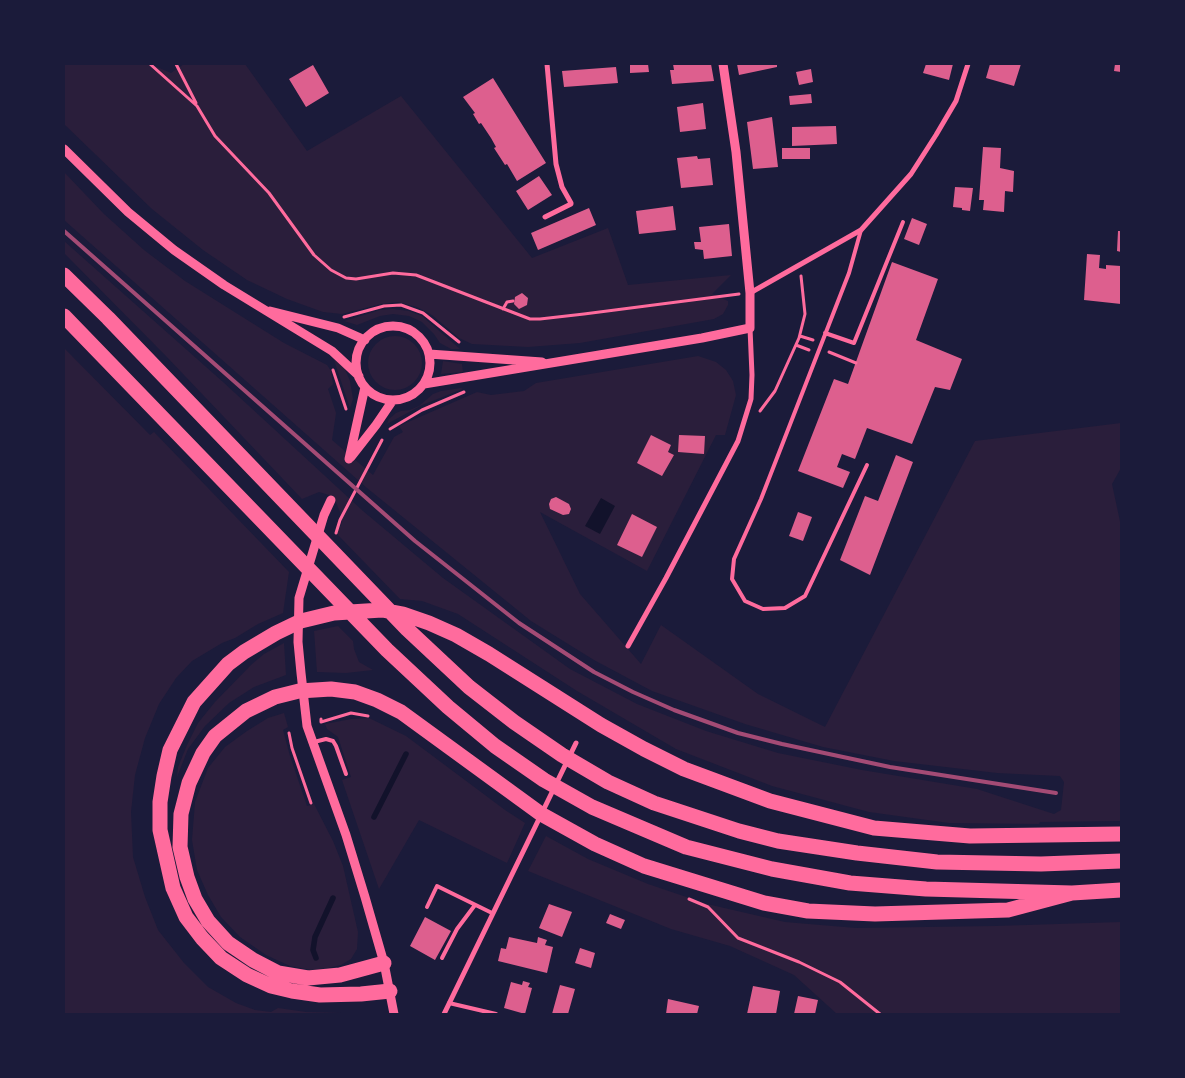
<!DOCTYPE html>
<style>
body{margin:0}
#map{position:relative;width:1185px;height:1078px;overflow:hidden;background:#1b1b3a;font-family:Signika,sans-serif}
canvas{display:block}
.frame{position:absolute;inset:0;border:65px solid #1b1b3a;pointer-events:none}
</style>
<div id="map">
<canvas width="1185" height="1078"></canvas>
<div class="frame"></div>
</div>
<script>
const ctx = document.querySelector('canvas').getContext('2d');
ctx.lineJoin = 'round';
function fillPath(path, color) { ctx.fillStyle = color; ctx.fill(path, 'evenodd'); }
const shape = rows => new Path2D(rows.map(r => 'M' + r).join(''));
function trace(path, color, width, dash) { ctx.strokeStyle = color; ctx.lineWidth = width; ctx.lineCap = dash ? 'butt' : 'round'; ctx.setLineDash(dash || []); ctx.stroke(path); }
fillPath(shape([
 [64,64,150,64,171,73,184,64,245,64,307,151,401,96,532,258,608,228,628,285,731,275,712,294,728,301,728,305,723,314,714,319,580,343,528,347,472,344,459,338,432,315,417,307,398,302,381,304,342,314,323,312,287,299,247,280,203,250,152,209,64,124],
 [64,172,104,214,144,250,185,281,284,343,327,365,331,371,333,384,328,389,336,413,332,440,373,475,394,437,403,432,399,426,477,392,491,395,524,391,536,383,698,356,716,362,726,370,733,381,736,395,725,435,716,435,647,571,540,512,580,594,641,664,661,625,758,694,825,727,975,441,1121,423,1121,468,1112,484,1121,526,1121,821,1040,822,1039,824,949,823,869,812,772,786,676,749,577,691,458,614,422,601,400,599,337,534,342,522,340,512,335,500,329,495,319,492,302,499,165,355,64,253,64,241,223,382,363,511,443,578,570,669,637,704,706,731,778,753,862,770,977,789,1054,814,1061,810,1064,782,1060,776,997,773,894,761,823,747,745,724,652,691,594,660,531,621,367,488,64,220],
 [393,309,409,311,422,316,460,349,451,349,440,343,434,334,422,322,409,316,393,314,380,316,357,325,344,321,380,310],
 '368 363a27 27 0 1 1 54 0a27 27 0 1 1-54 0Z',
 [64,348,150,435,154,432,289,572,283,613,258,624,235,638,222,643,192,661,176,678,159,704,145,738,135,775,131,812,133,857,145,897,158,930,184,963,208,987,236,1003,255,1010,271,1012,278,1008,306,1012,342,1013,349,1014,64,1014],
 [334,360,344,367,350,381,353,399,350,408],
 [443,361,462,364,463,372,441,374],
 [461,388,463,389,422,405,387,424,389,419,396,413,401,411,410,410,419,406,433,394,441,391],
 [338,626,353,641,354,649,359,662,373,670,346,673,317,672,314,631],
 [284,643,286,675,254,687,229,703,205,726,188,749,177,777,178,767,187,745,198,723,215,702,252,664,264,654],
 [284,713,288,727,283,730,290,756,307,806,314,804,333,841,343,866,358,932,357,949,351,959,341,965,328,968,311,970,290,966,266,955,240,937,221,917,208,895,197,870,192,840,195,802,208,768,225,747,247,731,268,718],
 [369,718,406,736,505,810,525,823,507,863,419,820,379,889,342,780,351,777,338,737,327,729,325,724,351,719],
 [546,836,588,859,648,884,707,904,785,922,856,928,995,926,1121,922,1121,1014,837,1014,794,975,730,946,671,929,528,871]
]), '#2a1e3b');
fillPath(shape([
 [601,498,615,506,600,534,585,526]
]), '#12122b');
trace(shape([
 [374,817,406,754],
 [316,958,313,950,315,937,333,898]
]), '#12122b', 5.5);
fillPath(shape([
 [630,64,648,64,649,72,630,73],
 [673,64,711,64,714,81,672,84,670,70,674,70],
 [737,64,777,64,777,67,739,75],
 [926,64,953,64,949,80,923,73],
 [990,64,1021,64,1014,86,986,78],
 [1115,64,1121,64,1121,72,1114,71],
 [313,65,329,93,306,107,289,79],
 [616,67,618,83,564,87,562,71],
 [811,69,813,82,799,85,796,72],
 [493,78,546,163,517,181,507,164,505,165,494,148,496,147,491,138,481,123,479,124,473,114,475,113,463,97],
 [811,94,812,103,790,105,789,96],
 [703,103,706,129,680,132,677,107],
 [772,117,778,167,753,169,747,122],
 [836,126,837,144,792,146,792,127],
 [983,147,1001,148,1000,168,1014,171,1013,192,1005,191,1004,212,983,210,984,200,979,200],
 [782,148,810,148,810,159,782,159],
 [697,156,698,159,710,158,713,185,681,188,677,158],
 [539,176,552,195,528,210,516,191],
 [955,187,973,188,970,211,962,210,962,208,953,207],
 [673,206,676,230,639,234,636,211],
 [589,208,596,225,538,250,531,233],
 [912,218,927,224,919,245,904,239],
 [729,224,732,256,704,259,703,250,695,249,694,242,701,242,699,227],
 [1118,231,1121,231,1121,252,1117,251],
 [1087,254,1100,255,1099,268,1106,269,1106,265,1121,266,1121,304,1084,300],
 [892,262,938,279,916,340,962,359,950,390,935,387,912,444,867,428,855,459,842,454,837,467,850,472,843,488,798,471,834,379,848,384],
 [522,293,528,298,527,305,519,309,514,304,515,297],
 [651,435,671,445,668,452,674,455,662,476,637,463],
 [679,435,705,436,704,454,678,452],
 [896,455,913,462,870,575,840,560,865,496,878,501],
 [556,497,569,504,571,509,569,514,563,515,550,509,549,504,551,499],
 [798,512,812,517,803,541,789,536],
 [632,514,657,527,642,557,617,545],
 [549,904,572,912,562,937,539,928],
 [610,914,625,920,621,929,606,923],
 [425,917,451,931,435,960,410,946],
 [509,937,537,943,538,937,547,940,545,945,553,947,547,973,498,961,501,948,506,949],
 [580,948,595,953,591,968,575,963],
 [523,981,530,983,528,987,532,988,525,1014,504,1008,511,982,522,985],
 [560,985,575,989,568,1014,552,1014],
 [753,986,780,991,776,1014,747,1014],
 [798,996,818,1000,815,1014,794,1014],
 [668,999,699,1006,697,1014,666,1014]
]), '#dd5f8e');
trace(shape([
 [150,64,197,106,215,136,269,193,314,255,331,270,346,278,356,279,393,273,416,275,530,319,540,319,584,314,739,294],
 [176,64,196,103],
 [503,309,507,302,513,301],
 [344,317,384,306,401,305,423,313,459,342],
 [800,336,813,340],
 [796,345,809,350],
 [829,352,856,363],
 [333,370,346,409],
 [760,411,775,391,799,338,805,314,801,276],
 [390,429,422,410,464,392],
 [336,533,340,520,382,440],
 [321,719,321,722,351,713,368,716],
 [289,733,292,748,311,803],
 [689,899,708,907,738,938,799,962,840,982,880,1014]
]), '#ff6b9d', 3);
trace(shape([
 [861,230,849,273,761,499,734,559,732,579,745,601,763,609,785,608,805,596,867,465],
 [825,333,854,343,903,222],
 [314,742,326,739,333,741,336,746,346,774],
 [427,907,437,886,492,913],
 [442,958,457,929,475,905],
 [449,1003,496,1014]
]), '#ff6b9d', 4);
trace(shape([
 [545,217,571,204,571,203,562,187,556,164,547,64],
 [750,293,861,230,911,174,936,135,956,101,968,64],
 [628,646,666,578,738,441,751,399,752,375,750,328],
 [444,1014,576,743]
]), '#ff6b9d', 5);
trace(shape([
 [64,149,128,212,174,250,224,285,332,351,359,376],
 [270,311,338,328,365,340],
 '356 363a37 37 0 1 1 74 0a37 37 0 1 1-74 0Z',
 [429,354,542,362],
 [424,384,702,338,750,328,750,293,736,152,723,64],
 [351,457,376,425,393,400],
 [349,459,365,387],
 [331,500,324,515,299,598,298,642,301,673,307,726,346,835,365,897,384,963,394,1014]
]), '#ff6b9d', 9);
trace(shape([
 [64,275,108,318,407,629,469,687,514,722,562,755,608,782,654,803,739,831,778,841,857,853,937,862,1041,864,1121,861],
 [64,316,387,650,448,707,495,746,544,780,592,807,686,847,772,869,850,883,926,889,1072,893,1121,890],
 [384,963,340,975,308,978,278,973,253,960,228,943,208,921,195,899,187,877,180,847,181,814,189,783,203,753,215,736,246,711,275,697,299,691,331,689,355,692,377,700,401,712,541,814,595,844,644,866,764,903,808,911,875,914,1008,910,1072,893],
 [390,991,361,994,320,995,292,991,271,986,247,975,221,958,202,938,186,917,173,888,160,830,160,802,164,776,170,750,194,702,228,664,244,652,276,633,301,621,334,613,382,610,403,614,429,623,456,635,489,654,601,725,644,749,684,769,770,801,874,828,970,836,1121,834]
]), '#ff6b9d', 15);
trace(shape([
 [64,231,415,541,519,623,594,672,633,692,674,710,738,733,782,744,890,767,1056,793]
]), '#a44b75', 4);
</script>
